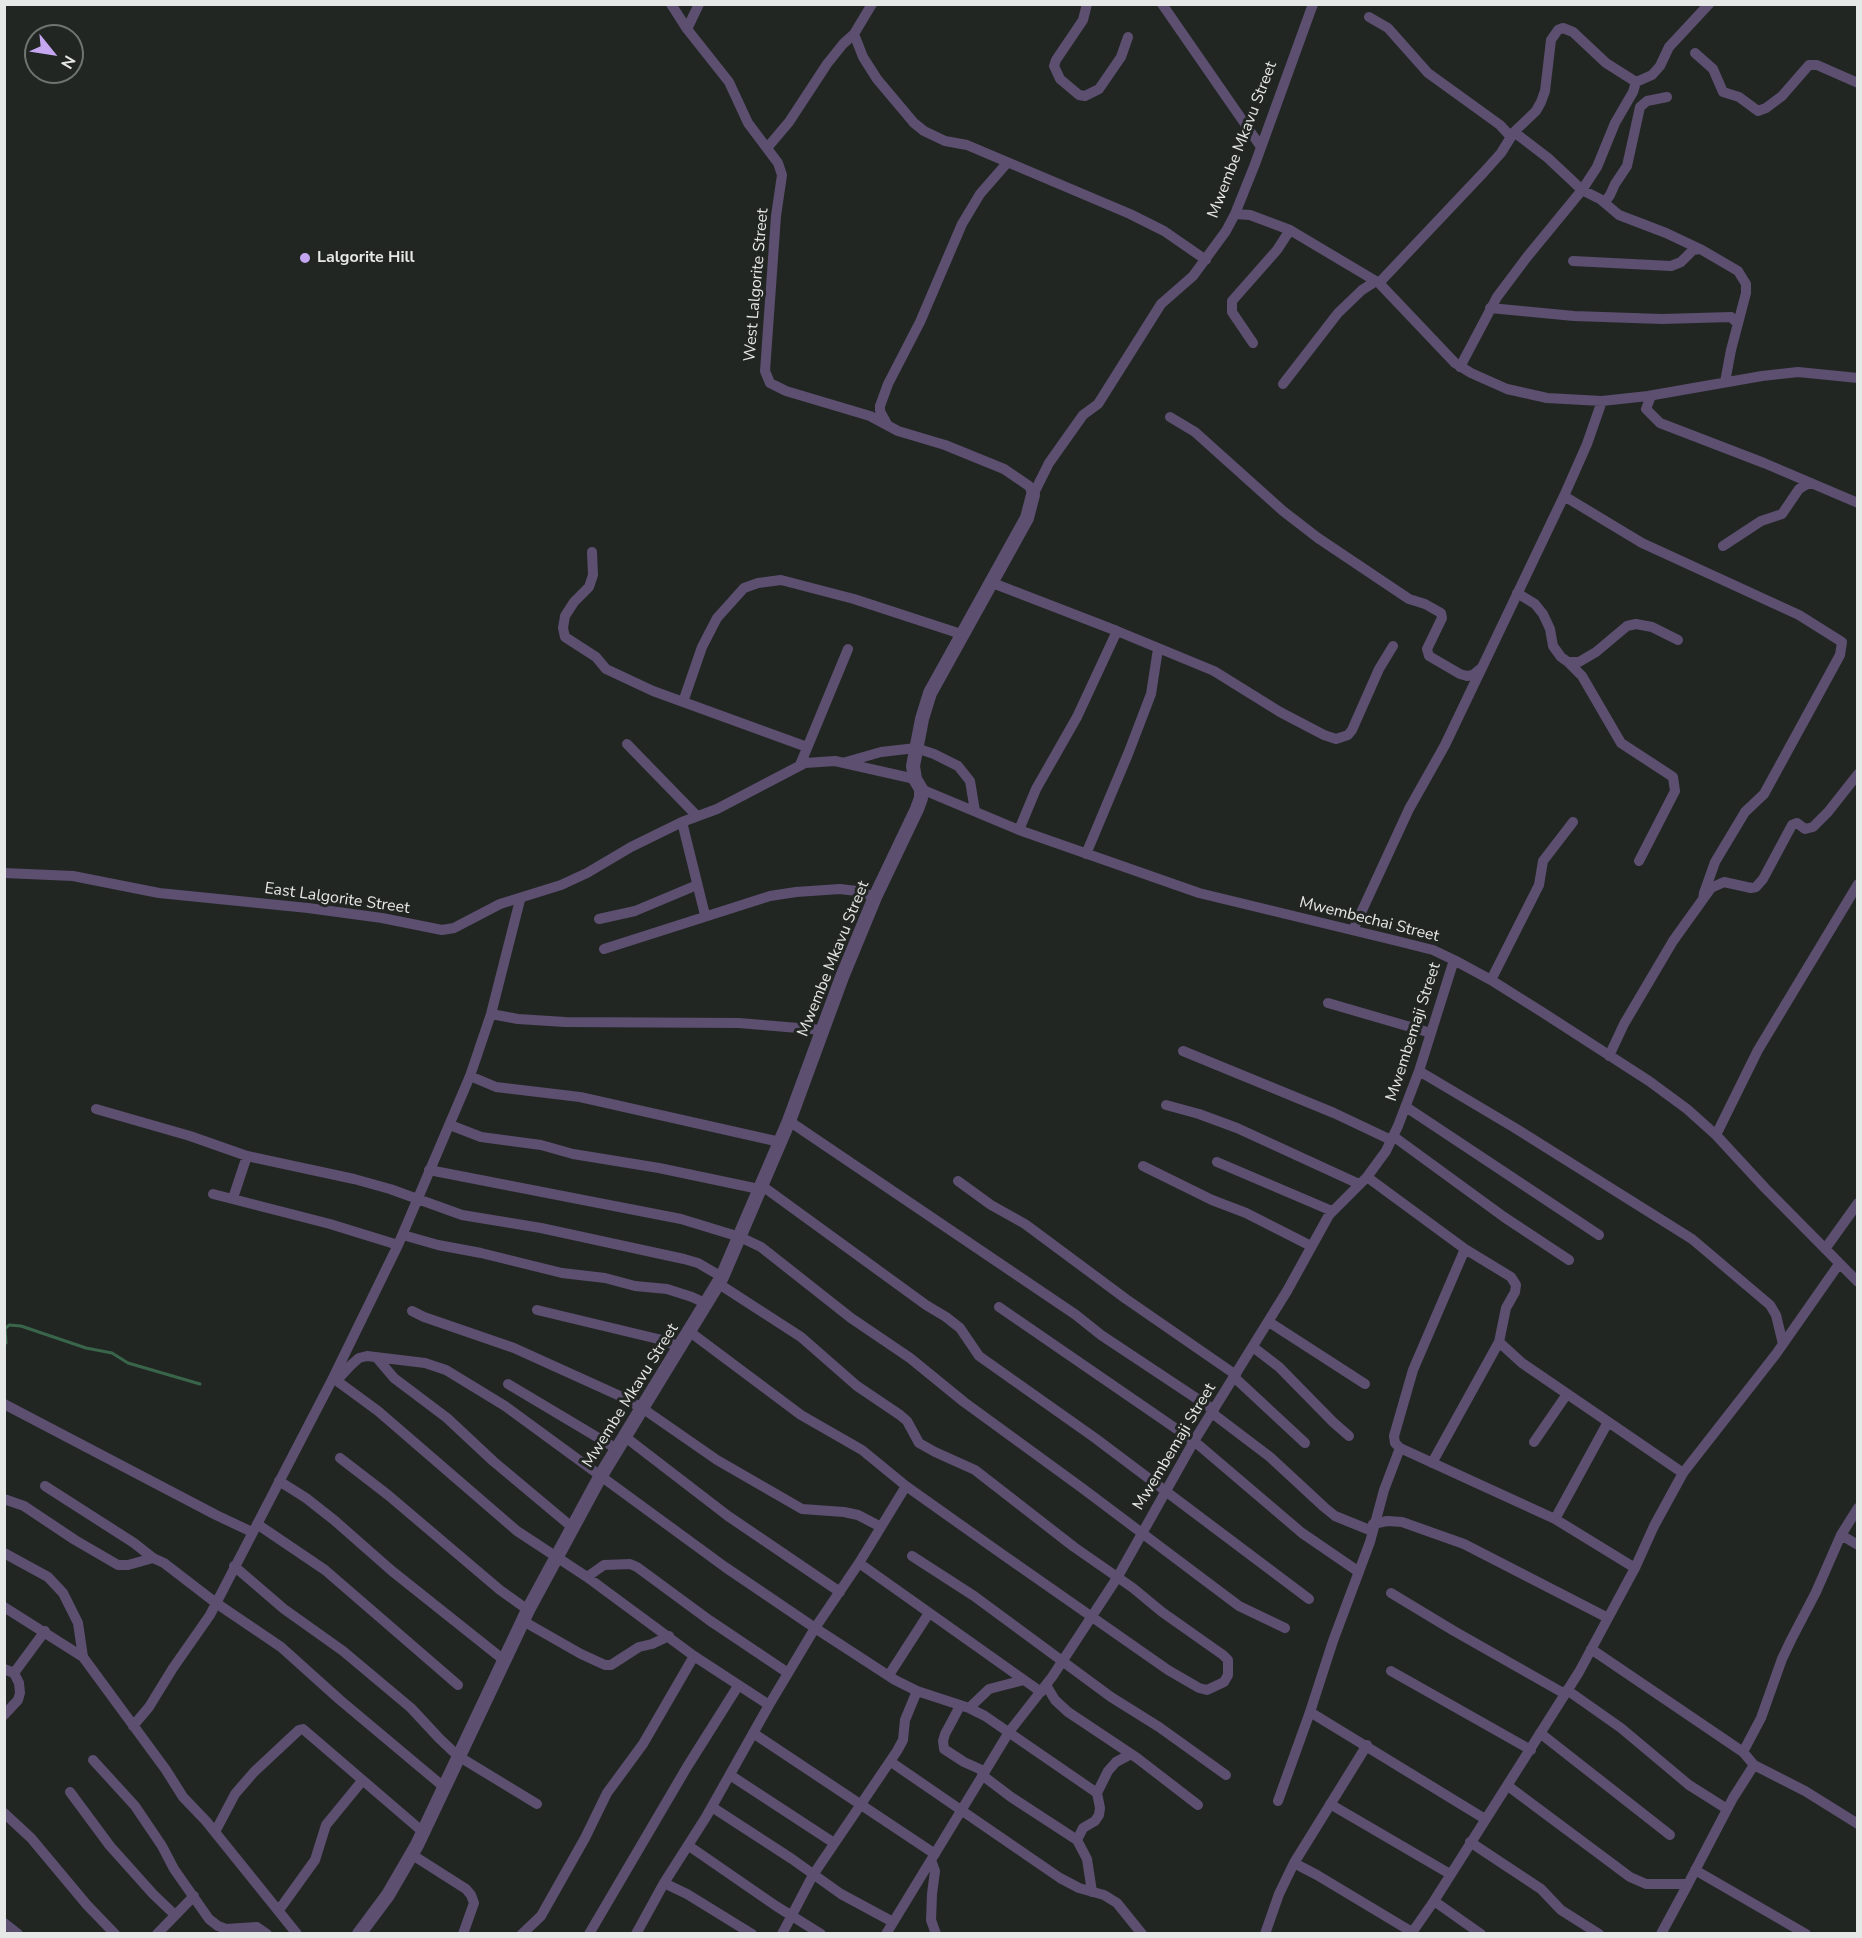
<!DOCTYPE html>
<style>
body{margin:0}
#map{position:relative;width:1862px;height:1938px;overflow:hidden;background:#222623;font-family:"Nunito Sans",sans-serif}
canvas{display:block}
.frame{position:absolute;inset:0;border:6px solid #e5e8e6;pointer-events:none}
.north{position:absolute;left:24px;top:24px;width:60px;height:60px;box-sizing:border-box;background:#222623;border:2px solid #707471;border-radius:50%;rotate:120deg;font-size:16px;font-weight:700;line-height:24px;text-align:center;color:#e5e8e6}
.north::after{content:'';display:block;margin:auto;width:21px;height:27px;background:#c5a7f1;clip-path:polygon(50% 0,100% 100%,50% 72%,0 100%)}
</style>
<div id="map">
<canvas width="1862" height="1938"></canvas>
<div class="frame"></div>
<div class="north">N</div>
</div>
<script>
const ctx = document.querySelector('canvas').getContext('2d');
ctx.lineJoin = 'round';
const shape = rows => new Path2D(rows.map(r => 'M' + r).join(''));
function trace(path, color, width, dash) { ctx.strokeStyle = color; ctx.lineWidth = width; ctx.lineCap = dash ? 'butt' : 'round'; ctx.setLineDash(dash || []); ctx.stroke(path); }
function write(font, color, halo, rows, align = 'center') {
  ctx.font = font + ' "Nunito Sans",sans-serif'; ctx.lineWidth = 6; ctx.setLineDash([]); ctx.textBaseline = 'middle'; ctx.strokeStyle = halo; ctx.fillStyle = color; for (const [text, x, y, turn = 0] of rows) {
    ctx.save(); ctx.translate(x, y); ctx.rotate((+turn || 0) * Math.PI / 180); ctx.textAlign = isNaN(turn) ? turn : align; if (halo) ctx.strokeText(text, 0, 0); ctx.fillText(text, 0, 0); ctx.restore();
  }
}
trace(shape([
 [4,1344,6,1343,5,1329,9,1325,21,1326,86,1348,112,1353,128,1363,200,1384]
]), '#39654a', 3);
trace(shape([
 [671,4,687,29,729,82,748,123,778,163,782,175,776,216,765,371,770,383,786,391,870,416,898,431,945,445,1004,469,1029,486,1033,495],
 [1087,4,1083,20,1056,60,1054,66,1060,79,1079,95,1085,96,1099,89,1121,57,1128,37],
 [1162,4,1261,147],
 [1369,17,1388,28,1428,73,1500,125,1511,137],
 [687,29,699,4],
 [854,34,863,57,877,79,914,123,924,131,945,141,967,145,1130,214,1164,231,1206,260],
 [1695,53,1713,69,1723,92,1739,97,1758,111,1766,108,1782,96,1809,65,1817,65,1858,83],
 [1636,82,1652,75,1660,66,1669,47,1709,4],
 [1514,132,1548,158,1582,190,1600,199,1619,215,1666,233,1702,250,1738,271,1746,284,1746,293,1731,350,1725,382],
 [767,148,789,122,827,64,843,44,854,34,872,4],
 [1605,202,1610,195,1615,184,1627,166,1640,107,1647,101,1667,97],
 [1235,214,1250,215,1290,230,1379,283,1455,363,1471,373,1507,389,1547,398,1602,401,1648,396,1762,376,1798,372,1858,378],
 [1573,261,1671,266,1681,262,1693,250,1700,249],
 [1379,283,1484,172,1501,153,1514,132,1536,111,1541,102,1545,91,1551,40,1558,30,1563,28,1573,32,1606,63,1636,82,1633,92,1615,123,1597,167,1582,190,1527,257,1497,297,1460,367],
 [1490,308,1574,316,1662,319,1731,317,1738,324],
 [1253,343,1232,312,1232,301,1277,250,1290,230],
 [1283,384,1338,313,1362,290,1376,281],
 [1651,396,1646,409,1660,423,1764,463,1858,503],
 [1170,417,1195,432,1283,511,1318,538,1400,593,1409,599,1425,604,1441,613,1442,618,1427,649,1429,656,1460,674,1467,676,1473,675,1480,669],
 [887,424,880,411,880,406,888,384,920,322,962,224,980,194,1007,163],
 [1033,495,1049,463,1083,415,1098,404,1161,304,1193,276,1226,231,1235,214,1255,164,1313,4],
 [1564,496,1642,543,1799,615,1842,642,1840,655,1764,794,1745,812,1715,862,1704,893,1703,899],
 [1723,546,1761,521,1782,514,1799,489,1809,483],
 [592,552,593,575,589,587,574,602,565,616,563,628,565,637,596,657,606,669,653,691,807,747],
 [990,582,1117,631,1214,671,1280,712,1324,735,1336,739,1348,735,1352,730,1379,669,1393,646],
 [1517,593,1535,604,1543,614,1550,629,1553,646,1561,657,1568,662,1579,662,1596,652,1627,626,1636,624,1652,627,1678,640],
 [1568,662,1582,676,1621,743,1673,777,1675,791,1639,861],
 [683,702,702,647,717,618,744,588,758,583,781,580,854,599,961,634],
 [627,744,697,816],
 [846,762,881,752,916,748,934,754,958,766,970,781,975,811],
 [800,765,848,649],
 [921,789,1019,830,1199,893,1393,940,1433,950,1454,960,1491,980,1542,1012,1649,1081,1687,1109,1716,1135,1765,1188,1858,1282],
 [682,822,705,915],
 [1019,830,1036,789,1077,717,1117,631],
 [1086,854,1128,754,1151,694,1158,649],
 [4,873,73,876,159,893,308,908,382,918,442,930,454,928,500,904,561,885,587,873,631,847,682,822,717,809,805,763,835,761,915,779],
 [599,919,635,911,697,885],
 [1353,930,1409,809,1445,745,1564,496,1587,444,1602,401],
 [604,949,770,896,796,892,840,889,857,891,875,897],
 [1491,980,1539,885,1543,861,1573,822],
 [1328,1003,1431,1033],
 [491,1014,518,1019,565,1022,739,1023,822,1030],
 [1183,1051,1334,1113,1391,1140],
 [1609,1056,1624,1024,1673,941,1711,888,1724,882,1751,888,1756,887,1763,879,1792,825,1797,823,1805,829,1813,827,1828,812,1858,774],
 [1419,1071,1515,1128,1692,1239,1770,1305,1776,1315,1783,1344],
 [470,1076,496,1087,580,1097,780,1142],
 [1166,1105,1199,1114,1237,1128,1359,1184],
 [1406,1107,1599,1235],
 [96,1109,190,1136,247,1156,354,1179,390,1189,462,1215,541,1228,684,1259,698,1263,722,1277],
 [789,1121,1076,1315,1101,1335,1214,1410],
 [450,1125,481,1137,541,1145,573,1154,659,1168,759,1189],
 [1716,1135,1758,1050,1858,884],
 [1393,1136,1504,1217,1569,1260],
 [1217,1162,1332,1211],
 [1143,1166,1212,1200,1246,1213,1311,1246],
 [429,1170,681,1219,740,1237,761,1247,851,1318,910,1358,964,1402,1082,1488,1239,1606,1285,1628],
 [1367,1177,1465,1249,1511,1277,1516,1285,1515,1292,1506,1308,1499,1342,1432,1463],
 [958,1181,991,1205,1025,1224,1126,1299,1236,1375],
 [761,1185,926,1305,946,1317,960,1328,979,1356,1095,1438,1309,1599],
 [213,1194,330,1224,398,1245],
 [233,1198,247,1156],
 [403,1235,438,1245,481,1253,562,1273,605,1278,635,1286,667,1289,692,1297,707,1304],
 [1465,1249,1413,1370,1394,1436,1395,1443,1400,1448,1555,1519,1635,1568],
 [1825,1249,1858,1203],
 [999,1307,1194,1441,1302,1533,1359,1572],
 [537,1310,658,1339,681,1347],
 [412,1311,424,1317,514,1348,620,1396,642,1408,717,1460,802,1509,844,1512,858,1515,881,1527],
 [1269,1322,1365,1384],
 [690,1332,801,1415,862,1450,906,1486,999,1552,1168,1670,1199,1688,1207,1690,1224,1682,1228,1675,1228,1660,1223,1655,1162,1612,1133,1588,1074,1547,975,1470,935,1452,919,1443,907,1421,900,1415,857,1386,801,1337,719,1284],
 [1499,1342,1522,1363,1683,1473],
 [1253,1347,1279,1367,1333,1422,1349,1436],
 [377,1358,394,1378,447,1418,493,1461,573,1528],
 [1234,1377,1305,1443],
 [333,1378,378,1411,517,1531,587,1577,694,1656,769,1705],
 [337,1380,351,1365,359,1358,367,1356,425,1363,446,1370,505,1406,725,1567,815,1628,895,1680,917,1691,969,1708,985,1716,1097,1793],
 [508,1384,617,1449],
 [4,1404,216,1515,252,1532],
 [1212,1413,1270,1457,1324,1507,1335,1516,1372,1531],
 [624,1436,728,1516,840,1592],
 [1534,1442,1567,1394],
 [340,1458,388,1495,500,1590,528,1610],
 [279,1481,306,1498,334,1520,392,1571,505,1661],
 [45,1486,134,1543,153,1558],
 [4,1499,24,1506,75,1540,118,1565,128,1565,153,1558,164,1563,216,1603,281,1647,340,1700,445,1788],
 [1555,1519,1608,1422],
 [257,1524,325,1570,458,1685],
 [1373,1524,1387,1521,1402,1522,1464,1544,1608,1618],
 [1841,1535,1858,1545],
 [4,1553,48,1577,63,1593,78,1623,83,1657,166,1770,183,1797,206,1821,297,1934],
 [912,1556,974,1596,1111,1697,1159,1727,1226,1775],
 [859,1563,1041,1692],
 [234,1566,284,1609,343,1651,411,1708,438,1737,458,1756,537,1804],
 [587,1577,604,1565,630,1564,637,1567,709,1620,788,1673],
 [1391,1593,1454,1631,1565,1694],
 [4,1607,83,1657],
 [523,1621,581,1654,605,1665,611,1665,639,1647,652,1644,669,1636],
 [1591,1649,1743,1752,1754,1765,1805,1791,1858,1824],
 [4,1669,14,1673,19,1683,20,1693,18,1700,4,1715],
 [1391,1671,1531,1750],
 [14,1673,45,1631],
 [889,1675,929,1613],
 [1046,1685,1055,1700,1068,1712,1137,1758,1198,1805],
 [1567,1690,1621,1728,1689,1785,1727,1809],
 [960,1706,945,1734,943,1741,944,1749,964,1762,984,1771],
 [969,1708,989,1689,1024,1680],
 [1310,1712,1485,1819],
 [133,1726,149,1707,173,1668,210,1615,333,1378,398,1245,470,1076,491,1014,520,900],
 [753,1733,935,1854],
 [1540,1733,1670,1835],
 [1743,1752,1761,1718,1782,1659,1791,1640,1816,1592,1841,1535,1858,1508],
 [93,1760,135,1806,162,1846,174,1869,209,1919,218,1926,226,1929,257,1927,267,1934],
 [891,1762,1060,1878,1079,1888,1104,1895,1117,1903,1142,1934],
 [730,1775,834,1843],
 [982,1775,1011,1797,1077,1840,1087,1859,1092,1892],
 [1508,1786,1630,1877,1646,1884,1688,1884,1661,1934],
 [70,1792,110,1846,153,1894,175,1915],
 [1278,1801,1310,1712,1333,1641,1370,1542,1384,1490,1400,1448],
 [1330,1804,1450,1874],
 [712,1807,792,1859,841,1894,893,1922],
 [4,1813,31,1838,87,1905,115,1934],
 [215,1832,235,1794,254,1772,299,1730,303,1729,423,1832],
 [1077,1840,1083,1828,1095,1821,1099,1815,1100,1808,1097,1793,1108,1771,1116,1762,1131,1754],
 [1470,1842,1541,1889,1561,1910,1599,1934],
 [689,1846,776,1906,821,1934],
 [411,1854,466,1889,471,1895,474,1903,463,1934],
 [931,1860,935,1871,932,1894,931,1920,936,1934],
 [1294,1863,1317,1875,1412,1932],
 [1695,1870,1806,1934],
 [664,1883,687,1894,752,1934],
 [1688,1884,1733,1798,1754,1765],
 [1434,1901,1481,1934],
 [279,1910,315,1860,326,1825,362,1781],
 [4,1923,18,1934],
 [157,1934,194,1896],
 [522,1934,541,1916,585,1838,607,1793,643,1744,694,1656],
 [589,1934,687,1767,738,1686],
 [636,1934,664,1883,706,1817,769,1705,815,1628,859,1563,906,1486],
 [782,1934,813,1875,897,1751,903,1740,905,1720,917,1691],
 [886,1934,1009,1732,1052,1677,1117,1578,1194,1441,1287,1291,1329,1215,1367,1177,1386,1151,1398,1126,1419,1071,1454,960],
 [1265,1934,1279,1894,1294,1863,1367,1745],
 [1411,1934,1434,1901,1579,1672,1635,1568,1654,1526,1683,1473,1776,1354,1839,1264]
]), '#5c4f70', 10);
trace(shape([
 [359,1934,388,1895,417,1845,528,1610,600,1477,722,1277,789,1121,842,977,875,897,917,809,921,798,921,789,915,779,913,766,922,719,930,693,1027,518,1033,495]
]), '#5c4f70', 14);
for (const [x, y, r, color] of [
 [305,258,6,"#c5a7f1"]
]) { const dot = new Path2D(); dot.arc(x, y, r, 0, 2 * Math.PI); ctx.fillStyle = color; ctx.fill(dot); trace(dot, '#222623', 2); }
write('16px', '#e5e8e6', '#222623', [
 ["Mwembe Mkavu Street",1243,140,-69],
 ["West Lalgorite Street",757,285,-85],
 ["East Lalgorite Street",337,899,8],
 ["Mwembechai Street",1369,920,14],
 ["Mwembe Mkavu Street",834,959,-68],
 ["Mwembemaji Street",1414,1032,-72],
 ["Mwembe Mkavu Street",631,1396,-58],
 ["Mwembemaji Street",1175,1447,-59]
]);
write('bold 16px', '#e5e8e6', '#222623', [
 ["Lalgorite Hill",317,258]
], 'left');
</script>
